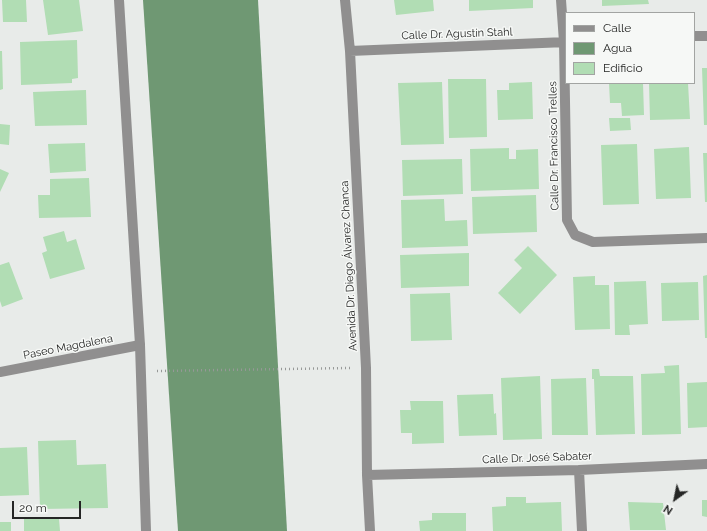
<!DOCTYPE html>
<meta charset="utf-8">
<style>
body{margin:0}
#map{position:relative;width:707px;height:531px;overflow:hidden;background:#e8ebe9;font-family:Raleway,sans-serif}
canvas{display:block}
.legend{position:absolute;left:565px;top:12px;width:130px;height:72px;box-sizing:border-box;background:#f6f8f6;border:1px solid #a2a4a2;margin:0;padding:5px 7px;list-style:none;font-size:12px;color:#252625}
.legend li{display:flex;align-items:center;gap:8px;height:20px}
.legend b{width:20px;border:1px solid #a2a4a2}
.north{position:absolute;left:655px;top:479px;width:40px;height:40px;-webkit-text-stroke:3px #f6f8f6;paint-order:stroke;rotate:213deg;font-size:11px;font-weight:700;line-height:16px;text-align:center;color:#252625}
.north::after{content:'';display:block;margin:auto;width:14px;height:18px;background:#252625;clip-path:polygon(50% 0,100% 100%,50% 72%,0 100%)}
.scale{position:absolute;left:12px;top:501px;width:69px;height:18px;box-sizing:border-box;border:2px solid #252625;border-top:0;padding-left:5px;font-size:12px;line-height:14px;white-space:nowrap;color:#252625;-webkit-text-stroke:3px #f6f8f6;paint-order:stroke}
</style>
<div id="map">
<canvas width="707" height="531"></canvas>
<ul class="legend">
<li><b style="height:5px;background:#908f8f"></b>Calle</li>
<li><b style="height:11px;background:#6f9873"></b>Agua</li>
<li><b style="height:11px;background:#b1ddb4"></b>Edificio</li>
</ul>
<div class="north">N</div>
<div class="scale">20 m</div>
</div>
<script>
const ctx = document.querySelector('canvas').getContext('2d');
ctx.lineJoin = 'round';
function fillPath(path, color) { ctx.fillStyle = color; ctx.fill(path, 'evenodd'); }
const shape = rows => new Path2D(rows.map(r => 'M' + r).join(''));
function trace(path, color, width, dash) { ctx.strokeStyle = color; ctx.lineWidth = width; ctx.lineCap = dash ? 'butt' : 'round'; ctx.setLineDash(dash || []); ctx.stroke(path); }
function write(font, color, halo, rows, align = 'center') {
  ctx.font = font + ' Raleway,sans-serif'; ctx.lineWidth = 3; ctx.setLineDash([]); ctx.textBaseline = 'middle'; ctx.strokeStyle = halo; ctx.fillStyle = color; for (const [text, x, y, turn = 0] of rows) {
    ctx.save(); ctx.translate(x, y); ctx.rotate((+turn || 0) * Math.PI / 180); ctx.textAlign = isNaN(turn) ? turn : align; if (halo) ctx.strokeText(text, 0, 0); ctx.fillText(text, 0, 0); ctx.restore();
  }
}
fillPath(shape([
 [143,0,258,0,287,531,178,531]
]), '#6f9873');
fillPath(shape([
 [2,0,26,0,27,22,3,22],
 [43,0,79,0,83,31,48,35],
 [394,0,433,0,434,11,396,15],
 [469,0,533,0,533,8,469,11],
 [602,0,648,0,649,4,602,6],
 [77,40,78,78,72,79,72,83,21,85,20,42],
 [0,51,2,51,3,89,0,90],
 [702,68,707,68,707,125,704,125],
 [448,79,486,79,487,137,449,138],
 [442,82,444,144,401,145,398,83],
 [532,82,533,119,498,120,497,90,509,90,509,83],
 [609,83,643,83,644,115,622,116,621,103,610,103],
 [649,83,688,83,690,119,650,120],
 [86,90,87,125,35,126,33,92],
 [609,118,630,118,631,130,610,131],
 [0,124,10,125,9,145,0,144],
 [85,143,86,171,50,173,48,144],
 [637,144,639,204,603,205,601,145],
 [689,147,691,198,656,199,654,149],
 [509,148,509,159,516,159,516,150,538,149,539,189,471,191,470,149],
 [703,153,707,153,707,202,705,202],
 [462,159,463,194,403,196,402,160],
 [0,169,9,173,0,192],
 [89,178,91,217,39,218,38,195,50,195,50,179],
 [536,195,537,232,473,234,472,197],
 [444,199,445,221,467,220,468,246,402,248,401,200],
 [64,231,67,242,76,239,85,269,50,279,42,253,47,251,43,237],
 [528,246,557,275,520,314,498,293,522,268,514,260],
 [469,253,469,286,401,288,400,255],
 [9,262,23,299,2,307,0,301,0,265],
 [707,275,707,338,705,338,703,276],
 [595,276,595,285,609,285,610,329,575,330,573,277],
 [646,281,648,324,629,325,630,335,615,335,614,282],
 [698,282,699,320,662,321,661,283],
 [450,293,452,340,411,341,410,294],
 [679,365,681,434,642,435,641,374,665,373,664,366],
 [592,369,599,369,600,376,633,376,635,434,596,435,594,379,592,379],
 [540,376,542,439,503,440,501,378],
 [586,378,588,435,552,435,551,379],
 [707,382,707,427,688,428,687,383],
 [493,394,494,414,496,413,497,435,459,436,457,395],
 [410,401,443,401,444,443,412,444,412,433,401,433,400,410,411,410],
 [76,440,77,465,106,464,108,508,40,509,38,441],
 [27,447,29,495,0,496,0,448],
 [506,497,526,497,526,503,561,502,562,531,493,531,492,507,506,506],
 [702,500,707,500,707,517,702,516],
 [628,502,663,503,666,530,630,530],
 [432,513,466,513,466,531,420,531,419,521,432,520],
 [24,519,59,519,60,531,24,531],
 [0,522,11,522,11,531,0,531]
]), '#b1ddb4');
trace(shape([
 [157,371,350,368]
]), '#969897', 2.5, [1, 3]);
trace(shape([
 [345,0,350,51,366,368,367,475,370,531],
 [561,0,564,42,567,220,575,235,593,242,707,238],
 [694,36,707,36],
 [350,51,566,42],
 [0,372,140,345],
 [579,470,582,531],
 [367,475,579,470,707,464]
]), '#908f8f', 10);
trace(shape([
 [119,0,140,345,146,531]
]), '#908f8f', 10);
write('11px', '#252625', '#f6f8f6', [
 ["Calle Dr. Agustin Stahl",457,34,-2],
 ["Calle Dr. Francisco Trelles",554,146,-91],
 ["Avenida Dr. Diego Álvarez Chanca",349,266,-93],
 ["Paseo Magdalena",68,347,-11],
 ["Calle Dr. José Sabater",537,458,-2]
]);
</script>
